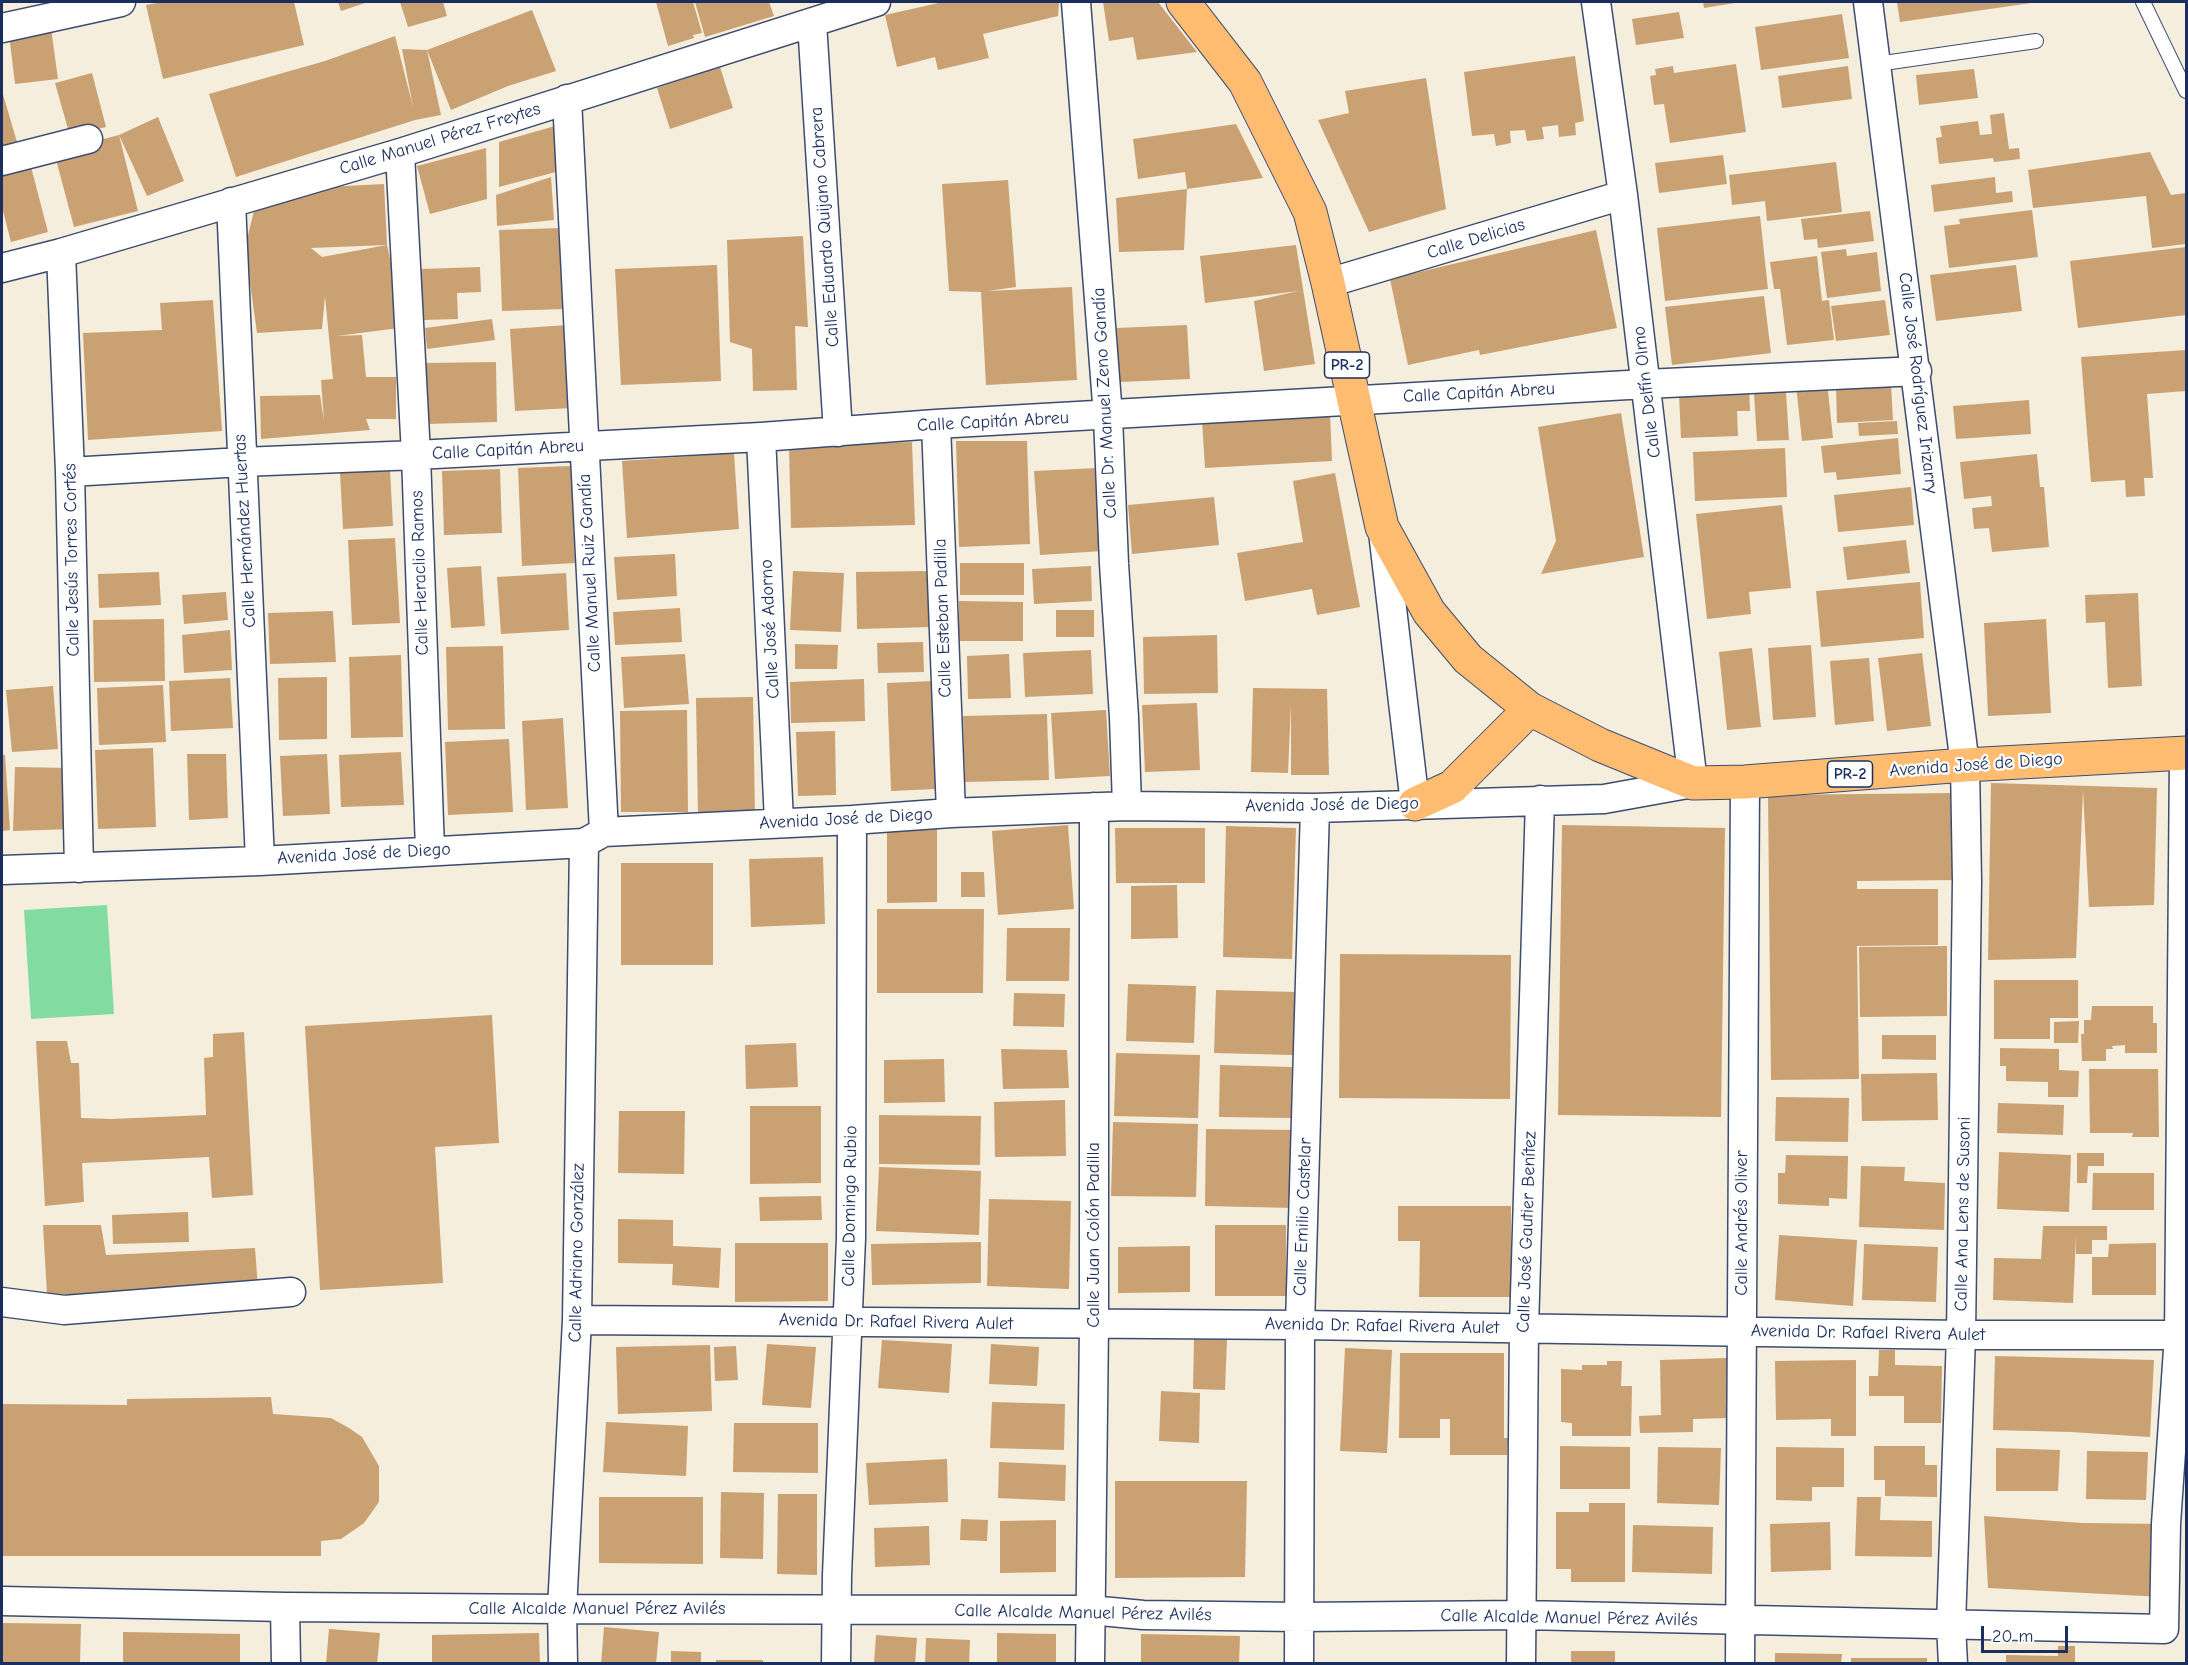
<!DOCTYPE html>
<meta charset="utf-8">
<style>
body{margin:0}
#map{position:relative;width:2188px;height:1665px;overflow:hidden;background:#f5eedd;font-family:"Comic Neue",sans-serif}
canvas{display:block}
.frame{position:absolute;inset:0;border:3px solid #1b2f5e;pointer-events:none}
.scale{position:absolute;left:1981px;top:1626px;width:87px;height:27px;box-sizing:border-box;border:3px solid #1b2f5e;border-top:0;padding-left:8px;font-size:18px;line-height:21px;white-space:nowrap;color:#1b2f5e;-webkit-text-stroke:4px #fff;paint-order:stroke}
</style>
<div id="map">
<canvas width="2188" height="1665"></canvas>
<div class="frame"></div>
<div class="scale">20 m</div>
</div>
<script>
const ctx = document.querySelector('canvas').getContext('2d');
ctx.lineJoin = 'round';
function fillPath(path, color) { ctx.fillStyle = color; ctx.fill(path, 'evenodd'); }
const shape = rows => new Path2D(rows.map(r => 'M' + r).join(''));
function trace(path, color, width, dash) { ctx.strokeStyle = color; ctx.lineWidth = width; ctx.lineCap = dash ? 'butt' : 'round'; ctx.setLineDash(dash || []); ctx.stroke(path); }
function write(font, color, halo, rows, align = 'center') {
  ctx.font = font + ' "Comic Neue",sans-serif'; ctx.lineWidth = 4.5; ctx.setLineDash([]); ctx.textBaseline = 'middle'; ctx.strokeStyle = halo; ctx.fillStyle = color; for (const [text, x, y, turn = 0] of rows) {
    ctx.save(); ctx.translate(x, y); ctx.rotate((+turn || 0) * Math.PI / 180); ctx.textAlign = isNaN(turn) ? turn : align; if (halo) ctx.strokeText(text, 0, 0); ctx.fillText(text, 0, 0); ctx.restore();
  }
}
fillPath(shape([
 [107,905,114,1014,31,1019,24,910]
]), '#82dca1');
fillPath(shape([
 [163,2,294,2,304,45,163,79,146,5],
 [338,2,368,2,341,11],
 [400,2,443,2,447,16,408,27],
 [656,2,693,2,702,33,693,35,694,38,668,46],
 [695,2,769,2,774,16,705,37],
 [943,2,1059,2,1058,16,983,34,989,58,938,70,935,57,897,67,885,15],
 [1103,2,1158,2,1197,52,1137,60,1133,37,1109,41],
 [1703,2,1735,2,1735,3,1704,8],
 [1897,2,2031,2,2031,3,1900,22],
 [532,10,556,71,508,86,451,110,427,50,441,115,415,120,236,177,209,94,325,61,395,36,413,107,402,49,427,50],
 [1679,12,1684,38,1636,45,1632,19],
 [1842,14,1849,58,1761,70,1755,27],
 [51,28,58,79,15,84,9,34],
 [1575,56,1584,121,1575,123,1576,135,1559,137,1558,125,1542,127,1544,139,1527,141,1525,130,1510,131,1511,143,1496,146,1494,134,1472,136,1464,72],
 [1736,64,1746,132,1670,143,1664,104,1654,105,1650,76,1656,75,1655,69,1673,66,1674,73],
 [1848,66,1852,99,1782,108,1778,76],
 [720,67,733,108,670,129,657,88],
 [1974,69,1978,98,1919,105,1916,75],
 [92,73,106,127,70,136,55,83],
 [1426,78,1446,209,1369,232,1318,120,1349,113,1345,91],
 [2,91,17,142,2,147],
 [2004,113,2009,149,2019,148,2020,159,1994,162,1993,158,1939,164,1936,138,1942,137,1940,126,1978,121,1980,135,1992,134,1990,115],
 [158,117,184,181,147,196,119,135],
 [1236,124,1263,178,1187,189,1185,172,1138,179,1133,139],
 [555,126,556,172,499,187,499,142],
 [119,135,138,211,74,227,54,152],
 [486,148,487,199,430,214,417,166],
 [2150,152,2171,195,2186,193,2186,244,2152,248,2146,196,2033,208,2028,170],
 [1723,155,1727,184,1659,193,1655,163],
 [1836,162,1842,212,1767,221,1765,201,1732,205,1729,175],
 [30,163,48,232,11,242,2,207,2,170],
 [551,177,554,220,497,226,496,195],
 [1995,177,1996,193,2012,191,2013,202,1934,212,1931,185],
 [1008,180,1016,287,987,291,1072,287,1077,380,986,385,981,292,949,291,942,184],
 [384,184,387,245,311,248,322,257,387,245,397,290,399,328,337,336,362,335,366,377,396,377,396,419,366,419,370,430,261,439,260,396,320,395,324,421,321,380,333,379,325,296,322,329,257,333,245,247,254,211,308,188],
 [1187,189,1184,250,1119,252,1116,198],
 [2032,210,2038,257,1949,268,1944,226,1960,224,1959,219],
 [1870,211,1874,241,1818,248,1817,239,1804,240,1801,219],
 [1760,216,1768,289,1665,301,1657,228],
 [561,228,565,309,502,311,499,230],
 [1596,230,1617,328,1480,355,1479,350,1408,365,1390,279],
 [803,236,808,327,795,326,797,390,753,391,752,349,730,342,727,240],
 [1296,245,1315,364,1264,371,1254,301,1298,291,1205,303,1200,256],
 [2186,247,2186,315,2078,328,2070,261],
 [1846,249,1847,256,1877,252,1881,291,1827,298,1821,252],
 [1817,256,1822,301,1829,300,1834,340,1787,345,1780,289,1774,289,1770,262],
 [717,265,721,381,621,385,615,269],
 [2016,265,2022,311,1936,321,1930,275],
 [480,267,481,292,457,293,458,319,423,320,421,269],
 [1764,296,1771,353,1672,365,1665,307],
 [213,300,222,431,88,440,83,333,162,330,160,303],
 [1885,300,1890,335,1836,341,1831,306],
 [492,319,495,340,427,349,425,328],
 [567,325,572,408,515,411,510,329],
 [1187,325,1190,379,1119,382,1117,328],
 [2186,350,2186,391,2147,394,2153,478,2144,478,2145,496,2126,497,2125,480,2091,482,2081,357],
 [496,362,497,422,426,424,425,363],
 [1827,382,1833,438,1802,441,1796,385],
 [1891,384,1893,420,1837,423,1836,386],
 [1749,387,1750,411,1737,411,1738,436,1681,438,1679,394],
 [1786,392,1789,440,1757,441,1754,393],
 [2029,400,2031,434,1956,439,1953,406],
 [1330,413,1332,461,1205,468,1202,420],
 [1621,413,1644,557,1541,574,1556,541,1538,427],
 [1897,421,1898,434,1859,436,1858,423],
 [1898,438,1901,474,1837,480,1836,472,1824,473,1821,446],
 [956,441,1027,441,1030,544,959,547],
 [912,442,915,525,791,528,789,446],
 [1785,448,1787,497,1695,501,1693,452],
 [734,453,739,529,627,538,622,461],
 [2037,454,2040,487,2044,487,2049,547,1992,552,1989,528,1974,529,1972,508,1992,506,1991,496,1964,499,1960,462],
 [571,466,575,563,522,566,518,468],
 [1098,468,1103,551,1040,555,1034,471],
 [500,469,502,533,444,535,442,471],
 [390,470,393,526,343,529,340,472],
 [1335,473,1360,607,1317,615,1312,589,1245,601,1237,553,1303,542,1293,481],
 [1911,487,1914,525,1838,532,1834,495],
 [1214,497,1219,545,1132,554,1128,505],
 [1782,505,1791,588,1749,592,1751,614,1707,619,1696,514],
 [395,538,400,623,352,625,348,540],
 [1906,540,1910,573,1847,580,1843,547],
 [675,554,677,596,617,600,614,557],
 [960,563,1024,563,1024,595,960,595],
 [481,566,485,626,451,628,447,568],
 [1091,566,1092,601,1034,604,1032,569],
 [793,571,844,573,841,632,790,630],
 [930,571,932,627,857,629,856,572],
 [159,572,161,605,99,608,98,574],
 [566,573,569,630,501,634,497,577],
 [1920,582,1924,638,1821,647,1816,591],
 [226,592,228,620,184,624,182,595],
 [2138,593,2142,686,2108,688,2105,622,2086,623,2085,595],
 [959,601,1023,602,1023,641,959,641],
 [680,608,682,642,615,645,613,612],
 [1056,610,1094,610,1094,637,1056,637],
 [333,611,336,662,270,664,268,613],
 [164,619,165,681,94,682,93,620],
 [2046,619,2051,713,1988,716,1984,623],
 [230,630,232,670,184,673,182,635],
 [1217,635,1218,693,1144,694,1143,637],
 [923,642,924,672,878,673,877,643],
 [795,644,838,645,837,669,795,669],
 [1811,645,1816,717,1773,720,1768,648],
 [503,646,505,729,448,730,446,647],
 [1752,648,1761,727,1727,730,1719,652],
 [1091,650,1093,694,1025,697,1023,653],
 [1922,653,1931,726,1887,731,1878,658],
 [685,654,689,704,624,708,621,657],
 [1009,654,1011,698,968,699,967,656],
 [401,655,403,737,351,738,349,657],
 [1869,658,1874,721,1835,725,1830,661],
 [327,677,327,739,279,740,278,678],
 [230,678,233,728,171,731,169,681],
 [864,679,865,721,791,723,790,682],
 [933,681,936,789,891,791,887,683],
 [163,685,166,742,99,745,97,688],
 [53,686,58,749,12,752,6,690],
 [1253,688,1327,689,1329,775,1291,775,1291,703,1288,773,1251,772],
 [753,697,755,816,698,817,696,698],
 [1197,703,1200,770,1145,772,1142,705],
 [687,710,688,812,621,812,620,711],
 [1106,710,1110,776,1055,779,1051,713],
 [1047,714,1049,780,965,782,963,716],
 [563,718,568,808,526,810,522,721],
 [835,731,836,795,798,796,796,732],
 [509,739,513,812,448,815,445,742],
 [153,748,156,827,98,829,95,750],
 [401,752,404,805,341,807,339,755],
 [187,754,226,754,228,818,189,820],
 [327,754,330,814,283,816,280,756],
 [2,755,5,755,10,830,2,831],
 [15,767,70,768,73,829,13,831],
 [1991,783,2157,788,2154,905,2089,907,2083,790,2076,958,1988,960],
 [1956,793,1957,880,1857,881,1857,889,1938,889,1938,945,1857,946,1859,1079,1771,1080,1768,795],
 [1068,825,1074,909,998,915,992,831],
 [1562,825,1725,828,1721,1117,1558,1115],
 [1226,826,1296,828,1292,959,1223,957],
 [937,828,937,902,887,903,887,829],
 [1115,828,1205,828,1205,883,1116,883],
 [823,857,825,924,751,927,749,859],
 [621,863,713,863,713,965,621,965],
 [961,872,984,872,985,897,961,897],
 [1177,885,1178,938,1131,939,1131,886],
 [877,909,984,909,983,993,877,993],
 [1007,928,1070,928,1069,981,1006,981],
 [1947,946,1947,1016,1860,1017,1859,947],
 [1340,954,1511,955,1510,1099,1339,1098],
 [1994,980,2078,980,2078,1018,2050,1018,2050,1039,1994,1039],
 [1128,984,1196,986,1194,1043,1126,1041],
 [1216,990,1296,992,1294,1055,1214,1053],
 [1014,993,1065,994,1064,1027,1013,1026],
 [2092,1006,2153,1006,2153,1023,2157,1023,2157,1053,2125,1053,2125,1045,2112,1046,2113,1049,2106,1049,2106,1061,2082,1061,2081,1034,2084,1034,2084,1020,2091,1020],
 [492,1015,499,1143,435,1147,443,1283,320,1290,305,1026],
 [2079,1021,2078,1043,2054,1043,2054,1022],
 [244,1032,253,1195,212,1198,209,1157,82,1163,84,1202,45,1206,36,1041,67,1041,71,1063,79,1063,81,1118,111,1119,206,1115,204,1058,213,1057,213,1034],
 [1882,1035,1936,1035,1936,1060,1882,1059],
 [796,1043,798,1087,746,1089,745,1045],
 [2000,1048,2059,1049,2059,1070,2079,1071,2078,1097,2048,1097,2048,1082,2006,1081,2006,1066,2000,1066],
 [1001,1049,1067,1050,1069,1088,1003,1089],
 [1116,1053,1200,1055,1198,1118,1114,1116],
 [944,1059,945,1102,884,1103,884,1060],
 [1220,1065,1292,1067,1291,1118,1219,1117],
 [2089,1069,2158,1069,2159,1137,2132,1137,2133,1133,2090,1133],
 [1937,1073,1938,1120,1862,1121,1861,1074],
 [1776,1097,1849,1098,1848,1142,1775,1141],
 [1065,1100,1066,1156,995,1157,994,1102],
 [1998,1103,2064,1105,2063,1135,1997,1133],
 [750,1106,821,1106,821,1183,750,1184],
 [619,1111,685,1111,684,1174,618,1173],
 [879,1115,981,1116,980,1165,879,1164],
 [1113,1122,1198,1124,1196,1197,1111,1196],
 [1206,1129,1297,1130,1294,1208,1205,1206],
 [1999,1152,2071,1155,2069,1212,1997,1209],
 [2077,1153,2104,1153,2104,1166,2088,1166,2087,1183,2077,1183],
 [1786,1155,1848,1156,1847,1199,1829,1198,1829,1206,1778,1204,1778,1173,1785,1173],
 [1861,1166,1905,1167,1904,1181,1945,1183,1944,1230,1859,1227],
 [879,1167,981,1171,979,1235,876,1231],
 [2093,1173,2154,1173,2154,1210,2092,1210],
 [821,1196,822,1220,760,1221,759,1197],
 [989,1199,1071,1201,1069,1289,987,1286],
 [1398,1206,1511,1206,1511,1297,1419,1297,1420,1241,1398,1241],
 [188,1212,189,1242,113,1244,112,1215],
 [618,1219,673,1220,673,1246,721,1248,719,1288,672,1285,673,1264,618,1263],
 [43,1225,101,1225,106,1255,255,1248,258,1288,47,1295],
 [1215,1225,1286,1225,1286,1296,1215,1296],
 [2043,1226,2107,1226,2107,1240,2092,1240,2092,1254,2076,1254,2076,1236,2073,1303,1993,1300,1994,1258,2041,1259],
 [1779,1235,1857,1240,1853,1306,1775,1300],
 [981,1242,981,1283,872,1285,871,1244],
 [735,1243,828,1243,828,1301,735,1302],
 [2156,1243,2156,1295,2092,1295,2092,1257,2108,1257,2109,1244],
 [1864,1244,1938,1247,1936,1302,1862,1300],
 [1190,1246,1190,1292,1118,1293,1118,1247],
 [1194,1339,1227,1340,1225,1390,1193,1389],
 [882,1340,952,1344,949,1393,878,1388],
 [767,1344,816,1347,811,1408,762,1405],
 [991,1344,1039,1347,1037,1386,989,1384],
 [710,1345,712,1411,618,1414,616,1347],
 [736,1346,738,1380,715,1381,714,1347],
 [1345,1348,1392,1350,1387,1453,1340,1451],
 [1879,1350,1895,1350,1895,1365,1942,1366,1941,1423,1904,1423,1904,1396,1869,1396,1869,1376,1878,1376],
 [1400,1353,1504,1353,1504,1438,1508,1438,1507,1455,1450,1455,1450,1419,1440,1419,1440,1438,1399,1438],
 [1995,1356,2154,1360,2150,1437,2071,1432,1993,1430],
 [1727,1358,1729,1418,1693,1419,1693,1432,1640,1433,1639,1416,1661,1415,1660,1360],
 [1856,1360,1856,1436,1831,1436,1831,1419,1776,1420,1775,1361],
 [1607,1361,1622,1361,1621,1386,1632,1386,1631,1436,1572,1436,1572,1423,1561,1422,1561,1369,1582,1370,1582,1365,1607,1365],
 [1161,1391,1200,1393,1199,1443,1159,1441],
 [271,1397,273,1414,331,1418,349,1428,362,1437,379,1466,379,1502,364,1523,341,1539,321,1541,321,1556,2,1556,2,1404,127,1405,127,1399],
 [992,1402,1065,1404,1064,1450,990,1448],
 [606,1422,688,1426,686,1476,603,1472],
 [734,1423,818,1423,818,1473,733,1472],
 [1560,1446,1630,1447,1630,1489,1560,1489],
 [1874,1446,1925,1446,1925,1465,1937,1465,1937,1497,1885,1496,1885,1480,1874,1480],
 [1658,1447,1721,1448,1719,1505,1657,1503],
 [1776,1447,1844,1448,1844,1487,1812,1487,1812,1501,1776,1500],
 [1996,1448,2060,1450,2058,1491,1996,1491],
 [2087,1451,2148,1452,2146,1500,2086,1499],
 [947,1459,948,1502,869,1505,866,1463],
 [999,1462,1066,1465,1065,1501,998,1498],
 [1115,1481,1247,1481,1245,1577,1115,1578],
 [721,1492,764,1493,763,1559,720,1558],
 [778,1494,817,1494,817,1575,777,1574],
 [599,1497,703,1497,703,1564,599,1563],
 [1857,1497,1881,1497,1880,1520,1932,1521,1932,1557,1855,1556],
 [1589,1503,1625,1503,1625,1582,1571,1582,1571,1569,1556,1569,1556,1512,1589,1512],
 [1984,1516,2082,1523,2166,1524,2164,1597,1988,1588],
 [961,1519,988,1520,987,1541,960,1540],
 [1056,1520,1056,1572,1000,1573,1000,1521],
 [1830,1522,1831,1570,1771,1572,1770,1524],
 [1633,1525,1713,1527,1712,1574,1632,1572],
 [929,1526,930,1565,875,1567,874,1528],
 [2,1623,81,1624,80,1664,2,1664],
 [604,1627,659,1632,656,1664,601,1664],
 [329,1629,380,1633,377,1664,326,1664],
 [123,1632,240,1634,240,1664,123,1664],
 [539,1633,540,1664,432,1664,432,1635],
 [997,1633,1056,1634,1056,1664,997,1664],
 [1141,1634,1240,1636,1239,1664,1141,1664],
 [876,1635,917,1638,915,1664,874,1664],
 [926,1638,970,1640,969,1664,925,1664],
 [2058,1646,2075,1646,2075,1664,2006,1664,2006,1655,2058,1656],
 [671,1651,701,1652,701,1664,671,1664],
 [1571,1651,1615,1651,1615,1664,1571,1664],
 [1775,1653,1842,1654,1841,1664,1775,1664],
 [1851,1658,1927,1658,1927,1664,1851,1664],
 [716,1660,763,1660,763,1664,716,1664]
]), '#c9a173');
const lane = shape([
 [2143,2,2186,91],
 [1877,64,2036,41]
]);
const street = shape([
 [1076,2,1108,416,1114,564,1124,717,1127,806],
 [1868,2,1965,765,1967,881,1961,1335,1951,1625,1953,1664],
 [812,23,838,432],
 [2,28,121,2],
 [567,99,604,832],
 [400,153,416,455,430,850],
 [2,161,88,139],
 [231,202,260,861],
 [61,253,70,472,79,868],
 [2,268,61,253,400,153,876,2],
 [1328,283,1623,195],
 [936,424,951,813],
 [761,437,779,822],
 [70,472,242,462,416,455,761,437,936,424,1646,384,1917,371],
 [1383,532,1415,804],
 [2,870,260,861,584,843,604,832,852,820,951,813,1127,806,1315,808,1604,799,1693,783,1623,195,1596,2],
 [2,1302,64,1310,291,1292],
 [577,1320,1300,1325,1961,1335,2186,1335],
 [2,1601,285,1607,562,1609,1090,1610,1143,1615,1298,1617,1522,1615,2164,1629,2166,1524,2179,1335,2184,754],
 [285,1607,286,1664],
 [563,1664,562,1609,577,1320,584,843],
 [836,1664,837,1575,851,1238,852,820],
 [1090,1664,1094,1324,1094,807],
 [1299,1664,1300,1325,1315,808],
 [1521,1664,1524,1328,1540,800],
 [1740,1664,1745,782]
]);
const primary = shape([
 [1183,2,1245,82,1310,212,1328,283,1382,527,1429,612,1468,659,1530,709,1600,745,1693,783,1745,782,1965,765,2186,753],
 [1415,804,1452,787,1530,709]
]);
trace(lane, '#3c4c71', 16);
trace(street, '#3c4c71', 31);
trace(primary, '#3c4c71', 35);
trace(lane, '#fff', 14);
trace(street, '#fff', 28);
trace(primary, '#febc70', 33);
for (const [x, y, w] of [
 [1347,365,45],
 [1850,774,45]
]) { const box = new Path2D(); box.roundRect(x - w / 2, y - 13, w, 26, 4.5); ctx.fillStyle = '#fff'; ctx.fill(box); trace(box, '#1b2f5e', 1.5); }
write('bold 16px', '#1b2f5e', null, [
 ["PR-2",1347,365],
 ["PR-2",1850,774]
]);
write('18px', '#1b2f5e', '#fff', [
 ["Calle Manuel Pérez Freytes",440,139,-17],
 ["Calle Eduardo Quijano Cabrera",825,227,-94],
 ["Calle Delicias",1476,239,-17],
 ["Calle José Rodríguez Irizarry",1918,383,83],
 ["Calle Delfín Olmo",1647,392,-97],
 ["Calle Capitán Abreu",1479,393,-3],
 ["Calle Dr. Manuel Zeno Gandía",1105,403,-93],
 ["Calle Capitán Abreu",993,422,-3],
 ["Calle Capitán Abreu",508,450,-3],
 ["Calle Hernández Huertas",245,531,-93],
 ["Calle Jesús Torres Cortés",72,560,-91],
 ["Calle Heraclio Ramos",420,573,-92],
 ["Calle Manuel Ruiz Gandía",590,573,-93],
 ["Calle Esteban Padilla",943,618,-92],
 ["Calle José Adorno",770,629,-93],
 ["Avenida José de Diego",1976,765,-4],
 ["Avenida José de Diego",1332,805,-1],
 ["Avenida José de Diego",846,819,-3],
 ["Avenida José de Diego",364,854,-3],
 ["Calle Domingo Rubio",850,1206,-89],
 ["Calle Ana Lens de Susoni",1963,1214,-89],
 ["Calle Emilio Castelar",1303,1217,-88],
 ["Calle Andrés Oliver",1742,1223,-90],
 ["Calle José Gautier Benítez",1527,1232,-88],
 ["Calle Juan Colón Padilla",1094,1235,-90],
 ["Calle Adriano González",577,1253,-89],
 ["Avenida Dr. Rafael Rivera Aulet",896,1322,1],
 ["Avenida Dr. Rafael Rivera Aulet",1382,1326,1],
 ["Avenida Dr. Rafael Rivera Aulet",1868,1333,1],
 ["Calle Alcalde Manuel Pérez Avilés",597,1609],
 ["Calle Alcalde Manuel Pérez Avilés",1083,1613,1],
 ["Calle Alcalde Manuel Pérez Avilés",1569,1618,1]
]);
</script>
